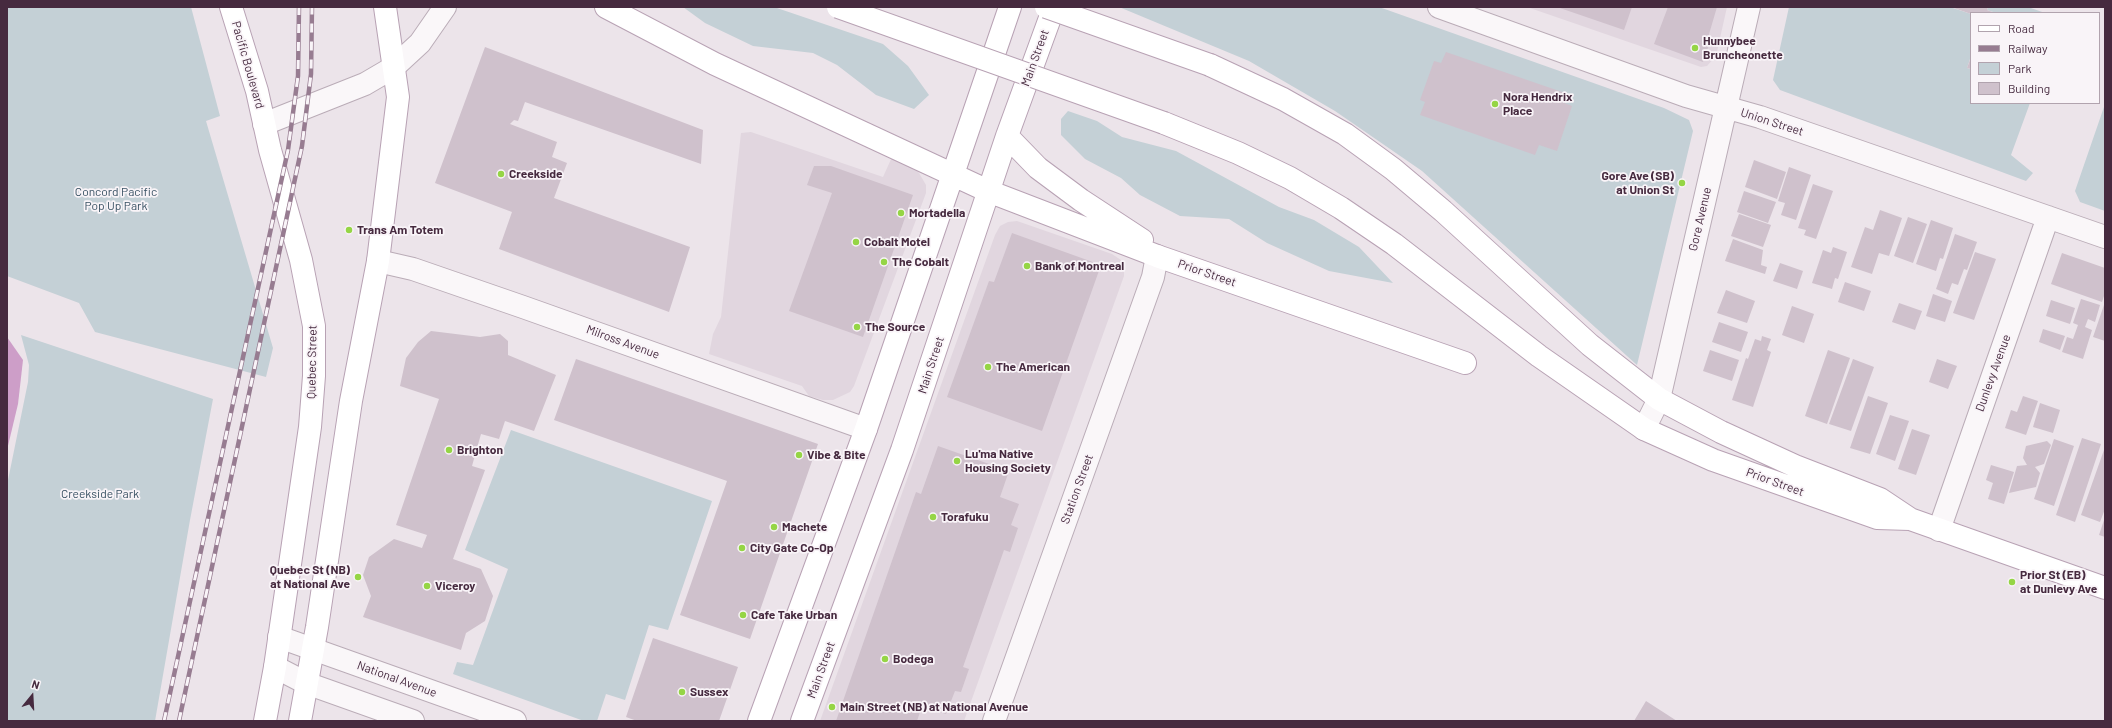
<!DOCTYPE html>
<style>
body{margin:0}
#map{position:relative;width:2112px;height:728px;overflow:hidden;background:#ece4ea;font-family:Barlow,sans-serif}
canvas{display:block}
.frame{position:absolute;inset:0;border:8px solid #462a3f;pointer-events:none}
.legend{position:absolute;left:1970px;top:12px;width:130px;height:92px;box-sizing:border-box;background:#f9f4f8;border:1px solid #b1a3ae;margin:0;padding:5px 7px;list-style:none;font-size:12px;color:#462a3f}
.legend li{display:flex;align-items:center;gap:8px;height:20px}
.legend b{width:20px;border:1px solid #b1a3ae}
.north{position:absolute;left:12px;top:676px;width:40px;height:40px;-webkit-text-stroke:3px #f9f4f8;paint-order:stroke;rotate:18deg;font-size:11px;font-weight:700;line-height:16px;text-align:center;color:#462a3f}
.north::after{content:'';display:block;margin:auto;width:14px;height:18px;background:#462a3f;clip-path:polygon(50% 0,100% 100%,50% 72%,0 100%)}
</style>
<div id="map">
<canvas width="2112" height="728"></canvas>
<div class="frame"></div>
<ul class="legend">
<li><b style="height:5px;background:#fff"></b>Road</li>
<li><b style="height:5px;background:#977c91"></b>Railway</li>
<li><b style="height:11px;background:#c4d0d6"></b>Park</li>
<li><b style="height:11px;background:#cfc1cc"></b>Building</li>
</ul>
<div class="north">N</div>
</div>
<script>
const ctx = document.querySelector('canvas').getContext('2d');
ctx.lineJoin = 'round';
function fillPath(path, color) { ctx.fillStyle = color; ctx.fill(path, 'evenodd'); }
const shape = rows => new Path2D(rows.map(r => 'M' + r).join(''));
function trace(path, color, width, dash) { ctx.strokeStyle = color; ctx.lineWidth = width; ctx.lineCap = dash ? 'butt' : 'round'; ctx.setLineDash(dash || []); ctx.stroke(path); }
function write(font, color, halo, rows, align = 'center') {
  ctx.font = font + ' Barlow,sans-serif'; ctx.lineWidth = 3.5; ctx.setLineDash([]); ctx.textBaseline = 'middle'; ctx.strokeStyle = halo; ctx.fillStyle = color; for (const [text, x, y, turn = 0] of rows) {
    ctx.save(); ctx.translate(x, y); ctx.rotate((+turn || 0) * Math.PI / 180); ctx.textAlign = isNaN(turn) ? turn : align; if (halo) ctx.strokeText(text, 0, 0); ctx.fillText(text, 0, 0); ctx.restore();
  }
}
fillPath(shape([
 [1527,7,1727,7,1716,56,1707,66,1701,67],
 [751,132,883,177,892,157,914,167,919,173,926,185,926,193,854,386,850,392,833,400,823,400,809,396,802,386,709,354,713,334,721,317,741,133],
 [1017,221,1112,254,1121,260,1124,268,1124,276,964,721,820,721,995,235,1000,226,1008,222]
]), '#e1d6df');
fillPath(shape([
 [7,7,191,7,220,116,206,121,273,348,266,377,95,332,79,303,7,276],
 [683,7,774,7,883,44,908,66,929,95,914,109,876,95,837,65,813,53,753,46,705,23],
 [1119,7,1379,7,1664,108,1689,120,1693,131,1637,365,1422,171,1335,111,1249,61],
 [1789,7,1950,7,1971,14,1971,56,1967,68,1971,69,1971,103,2030,103,2011,155,2033,173,2026,181,1780,90,1773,80],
 [1988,7,2028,7,2045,13,1996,13,1987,10],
 [2105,104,2105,211,2080,202,2075,191],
 [1068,111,1097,121,1122,137,1176,151,1279,207,1314,220,1359,247,1393,283,1329,271,1267,243,1229,219,1180,216,1140,195,1121,178,1085,159,1061,135,1061,119],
 [21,335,213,399,190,520,155,721,7,721,7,485,28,382,29,365],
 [511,430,712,501,668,630,649,625,625,700,606,694,597,721,584,721,453,674,457,662,473,665,508,569,465,550]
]), '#c4d0d6');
fillPath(shape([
 [7,337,23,360,18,404,7,450]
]), '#cd9ec8');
fillPath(shape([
 [1557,7,1632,7,1624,30],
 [1668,7,1717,7,1707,41,1710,42,1703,62,1654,44],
 [1951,7,1988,7,1987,10,1995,13,1971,14],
 [485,47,703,130,701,164,525,102,518,121,514,120,510,124,557,142,552,157,567,163,554,198,690,247,669,312,499,249,512,212,435,183],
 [1446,52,1565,93,1562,102,1572,106,1557,151,1539,145,1535,155,1420,115,1425,102,1420,100,1434,61,1441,63],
 [1971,57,1971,69,1967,68],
 [1754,160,1786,172,1777,199,1745,187],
 [814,166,831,166,913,195,863,337,789,311,832,193,807,185],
 [1789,167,1811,175,1796,220,1781,215,1785,203,1778,201],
 [1813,184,1833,191,1816,239,1804,235,1806,230,1798,228],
 [1744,191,1776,202,1768,223,1737,212],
 [1880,210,1902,218,1889,256,1879,253,1872,274,1851,267,1865,227,1873,230],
 [1739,214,1771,225,1763,247,1731,236],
 [1908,217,1927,224,1913,263,1894,256],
 [1931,220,1953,228,1943,259,1940,258,1936,271,1916,264],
 [1012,233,1101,265,1042,431,947,397,989,281,994,282],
 [1955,234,1977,242,1967,270,1964,269,1958,285,1952,283,1948,294,1936,289],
 [1733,239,1763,250,1761,265,1767,267,1765,274,1725,261],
 [1833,247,1847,252,1838,279,1835,278,1832,289,1812,283,1823,250,1831,253],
 [1975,252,1996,259,1974,320,1953,313],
 [2062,253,2105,268,2105,293,2102,302,2051,284],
 [1780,263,1803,271,1797,289,1773,281],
 [1845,282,1871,291,1864,311,1838,302],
 [1726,290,1755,301,1747,323,1717,313],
 [1933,294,1952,301,1945,322,1926,316],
 [2081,299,2100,305,2095,322,2088,319,2085,327,2092,330,2083,359,2062,352,2067,337,2073,339,2078,325,2073,323],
 [2051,300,2075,308,2070,324,2046,316],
 [2105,302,2105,341,2093,337],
 [1899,303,1922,311,1915,330,1892,322],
 [1792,306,1814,314,1804,343,1782,335],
 [1719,322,1748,332,1741,352,1712,342],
 [2043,329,2065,336,2060,350,2039,342],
 [431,331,480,337,500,334,508,341,508,355,556,375,534,431,505,421,499,439,481,434,472,466,485,470,453,559,481,569,493,596,485,621,466,633,461,650,363,617,371,596,363,575,369,557,394,539,422,548,427,535,396,525,439,399,400,386,406,358,418,342],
 [1762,336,1771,339,1767,350,1771,352,1753,407,1732,400,1746,358,1748,359,1755,339,1761,341],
 [1710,350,1739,360,1732,381,1703,371],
 [1828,350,1850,358,1827,424,1805,416],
 [576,359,818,444,750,639,680,615,727,481,554,420],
 [1853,359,1874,367,1851,431,1829,424],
 [1937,359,1957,366,1948,389,1929,382],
 [1868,396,1888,403,1870,454,1850,448],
 [2023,396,2038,401,2026,435,2005,428,2011,410,2017,412],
 [2040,403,2060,410,2053,433,2033,427],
 [1890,415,1909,421,1895,461,1876,454],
 [1912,429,1930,435,1916,475,1898,469],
 [2082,438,2101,444,2075,522,2056,515],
 [2054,439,2074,446,2054,506,2034,499],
 [2047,441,2051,445,2044,464,2035,467,2040,473,2036,487,2009,493,2017,466,2027,465,2023,458,2026,446],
 [938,446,1009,471,1000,497,1019,504,1011,525,1018,528,1010,552,1004,550,963,667,969,669,961,692,955,691,946,714,922,706,917,721,836,721,916,492,921,494],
 [2105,447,2105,509,2100,522,2081,515],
 [1991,465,2014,472,2004,504,1988,499,1993,483,1986,480],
 [2105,517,2105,537,2099,535],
 [653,638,738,667,719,721,637,721,626,717],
 [1646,701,1677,721,1634,721]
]), '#cfc1cc');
const minor = shape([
 [1439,7,1686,96,1760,117,2105,237],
 [264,124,365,84,394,67,420,43,445,7],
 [378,261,413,269,523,307,866,429],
 [1644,429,1659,399,1749,7],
 [1939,530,2048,217],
 [279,637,515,721],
 [275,667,306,683,413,721],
 [994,721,1153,277,1157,256]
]);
const major = shape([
 [231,7,257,91,270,150,301,260,314,326,314,376,310,427,275,667,265,721],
 [606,7,715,64,988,191,1157,256,1465,363],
 [1210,65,1283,99,1345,134,1393,169,1443,211,1590,345,1659,399,1721,432,1795,466,1880,499,1910,519,2105,588],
 [1164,123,1238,153,1290,178,1341,208,1394,244,1539,356,1644,429,1713,460,1877,518,1910,519],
 [1007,136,1038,168,1081,200,1142,240],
 [300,721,317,627,351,401,378,261,398,97,385,7],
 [759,721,866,429,1010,7],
 [802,721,902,450,1007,136,1054,7]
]);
trace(minor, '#baacb7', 24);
trace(major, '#b8a2b4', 24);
trace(minor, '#faf7f9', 22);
trace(major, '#fff', 22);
const rail = shape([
 [164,721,288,150,298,76,299,7],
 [179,721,302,146,311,74,312,7]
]);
trace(rail, '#977c91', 4.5);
trace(rail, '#f9f4f8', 3, [9]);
const majorBridge = shape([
 [838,7,1164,123],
 [1046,7,1210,65]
]);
trace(majorBridge, '#b8a2b4', 24, []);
trace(majorBridge, '#fff', 22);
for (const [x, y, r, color] of [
 [1695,48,4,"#95d545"],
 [1495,104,4,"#95d545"],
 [501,174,4,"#95d545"],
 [1682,183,4,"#95d545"],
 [901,213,4,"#95d545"],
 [349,230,4,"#95d545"],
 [856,242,4,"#95d545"],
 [884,262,4,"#95d545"],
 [1027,266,4,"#95d545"],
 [857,327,4,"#95d545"],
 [988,367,4,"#95d545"],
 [449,450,4,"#95d545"],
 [799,455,4,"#95d545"],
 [957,461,4,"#95d545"],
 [933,517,4,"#95d545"],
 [774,527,4,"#95d545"],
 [742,548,4,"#95d545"],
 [358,577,4,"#95d545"],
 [2012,582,4,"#95d545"],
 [427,586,4,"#95d545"],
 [743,615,4,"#95d545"],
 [885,659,4,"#95d545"],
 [682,692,4,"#95d545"],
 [832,707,4,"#95d545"]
]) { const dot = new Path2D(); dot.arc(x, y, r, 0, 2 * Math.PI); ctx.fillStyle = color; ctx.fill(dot); trace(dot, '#f9f4f8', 1.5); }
write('bold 12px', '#462a3f', '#f9f4f8', [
 ["Hunnybee",1703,41],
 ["Bruncheonette",1703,55],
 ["Nora Hendrix",1503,97],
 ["Place",1503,111],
 ["Creekside",509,174],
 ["Gore Ave (SB)",1674,176,"right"],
 ["at Union St",1674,190,"right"],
 ["Mortadella",909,213],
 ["Trans Am Totem",357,230],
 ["Cobalt Motel",864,242],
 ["The Cobalt",892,262],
 ["Bank of Montreal",1035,266],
 ["The Source",865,327],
 ["The American",996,367],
 ["Brighton",457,450],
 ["Lu'ma Native",965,454],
 ["Housing Society",965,468],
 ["Vibe & Bite",807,455],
 ["Torafuku",941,517],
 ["Machete",782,527],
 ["City Gate Co-Op",750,548],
 ["Quebec St (NB)",350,570,"right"],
 ["at National Ave",350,584,"right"],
 ["Prior St (EB)",2020,575],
 ["at Dunlevy Ave",2020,589],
 ["Viceroy",435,586],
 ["Cafe Take Urban",751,615],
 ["Bodega",893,659],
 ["Sussex",690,692],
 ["Main Street (NB) at National Avenue",840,707]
], 'left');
write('12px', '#462a3f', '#f9f4f8', [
 ["Main Street",1035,58,-70],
 ["Pacific Boulevard",248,65,74],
 ["Union Street",1772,122,18],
 ["Gore Avenue",1700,219,-77],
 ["Prior Street",1207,273,19],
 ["Milross Avenue",623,342,20],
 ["Quebec Street",312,362,-89],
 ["Main Street",931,365,-72],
 ["Dunlevy Avenue",1993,373,-70],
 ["Prior Street",1775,482,20],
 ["Station Street",1077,489,-70],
 ["Main Street",821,670,-70],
 ["National Avenue",397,679,20]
]);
write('12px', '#375062', '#f9f4f8', [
 ["Concord Pacific",116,192],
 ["Pop Up Park",116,206],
 ["Creekside Park",100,494]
]);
</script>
